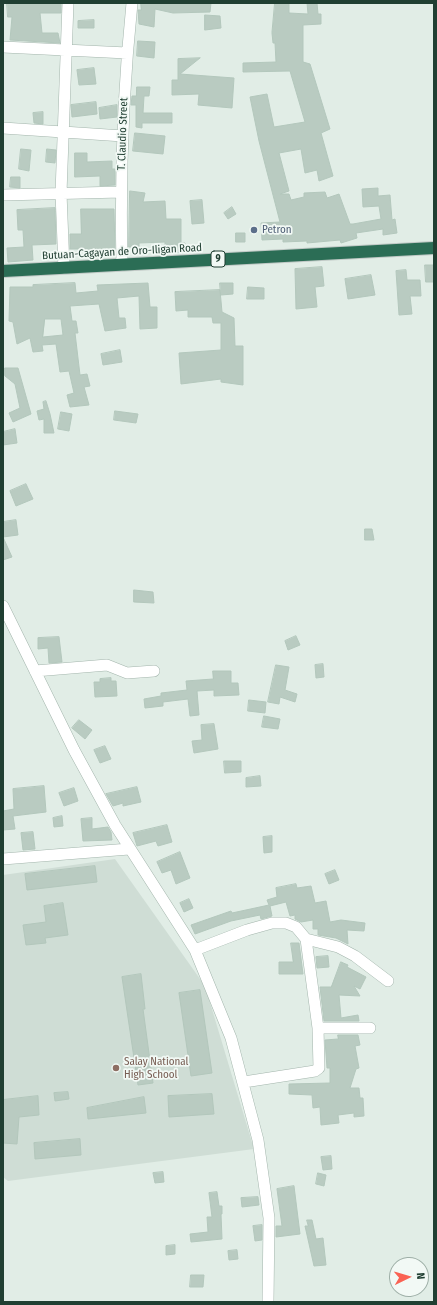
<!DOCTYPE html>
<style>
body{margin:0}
#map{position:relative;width:437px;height:1305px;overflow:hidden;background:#e1ede6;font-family:"Fira Sans Condensed",sans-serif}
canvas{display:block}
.frame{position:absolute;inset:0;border:4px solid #203f32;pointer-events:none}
.north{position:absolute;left:389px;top:1257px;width:40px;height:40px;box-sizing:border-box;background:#f2f9f5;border:1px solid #9eafa7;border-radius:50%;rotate:85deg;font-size:11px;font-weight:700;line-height:16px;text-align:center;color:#203f32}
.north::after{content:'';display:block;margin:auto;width:14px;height:18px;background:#fa6253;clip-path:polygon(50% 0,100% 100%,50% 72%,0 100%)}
</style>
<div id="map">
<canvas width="437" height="1305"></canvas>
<div class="frame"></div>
<div class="north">N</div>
</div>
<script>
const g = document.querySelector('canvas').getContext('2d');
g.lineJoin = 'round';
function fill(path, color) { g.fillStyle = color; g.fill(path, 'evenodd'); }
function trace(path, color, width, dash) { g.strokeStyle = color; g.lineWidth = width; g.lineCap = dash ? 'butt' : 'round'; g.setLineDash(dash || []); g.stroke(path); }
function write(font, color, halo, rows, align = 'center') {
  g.font = font + ' "Fira Sans Condensed",sans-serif'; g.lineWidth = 3.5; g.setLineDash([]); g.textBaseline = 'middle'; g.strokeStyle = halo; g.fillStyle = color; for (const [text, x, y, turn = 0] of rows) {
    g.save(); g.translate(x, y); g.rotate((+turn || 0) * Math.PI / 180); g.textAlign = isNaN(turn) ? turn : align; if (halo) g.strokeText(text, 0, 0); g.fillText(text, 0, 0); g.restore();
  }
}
fill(new Path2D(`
 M115 859 205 986 254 1149 8 1181 3 1177V875Z`), '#cfddd5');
const building = new Path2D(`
 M7 3H61V13H40L42 33H58L60 43 10 40 12 17H8Z
 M141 3H211L210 12 173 13 155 9 154 27 139 24 138 10H141Z
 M275 3H289V13L308 14 307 3H317L318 14H321V24L303 25V62L310 64 330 129 321 133 333 176 319 181 317 170 305 173 301 149 279 153 289 191 280 194H289L291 200 304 197V193L325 192 327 198 339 194 350 224H353L381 219 379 206 363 207 362 189 378 188V196L390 195 392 220 395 219 397 233 383 235V229L356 233 357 238 341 243 340 240 307 243V241L283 242V239L262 240 261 223 280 222 259 141 250 97 267 94 274 127 305 122 290 71 243 72V63L276 62 275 43H273L272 33Z
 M205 15 220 16 221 28 205 30Z
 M94 20V28H78V21Z
 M138 41 155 42 154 58 137 56Z
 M200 58 180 74 234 78 232 108 198 105 199 94 172 95V80H178V59Z
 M94 68 96 84 79 85 77 70Z
 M137 87H150L149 96H144L143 113H172V123H142V128L136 127V105H131L132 96H136Z
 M96 102 97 114 72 117 71 105Z
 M117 105V117L100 119 99 108Z
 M43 112V124L34 123 33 113Z
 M135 133 165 136 163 154 133 151Z
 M21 149 31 150 29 171 19 169Z
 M47 149 56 150 55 163 46 162Z
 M75 153H87V162L112 161V169H115V185L100 186V176L75 177Z
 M11 177H20V188L10 187Z
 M130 191 145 193 143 202 165 201 166 219H181V243H185V252L165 253V242L139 243V247H129Z
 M202 200 204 223 192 224 190 201Z
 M232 207 236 214 228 219 224 213Z
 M55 208 56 244 32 245 33 260 8 262 7 248 24 247 23 230H18L17 210Z
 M81 209H114L115 253 88 254V249H70V234H81Z
 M236 233H245V242H236Z
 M425 265H434V282H426Z
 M322 267 324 286 315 287 317 307 296 309 295 269Z
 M406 270 407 280H420L421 296H410L412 314 399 315 396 271Z
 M371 275 375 295 348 299 345 279Z
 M75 283 76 293 98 291 97 285 148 283 150 307H157V328L140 329 139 296 117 298 119 318H125L126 328 105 331 99 304 70 306 72 321H76L78 333H75L80 375 87 374 90 386 84 387 89 405 70 407 67 395 74 393 69 371 60 372 56 344 42 345 43 351 33 352 30 338 17 344 13 322 9 321 10 287H33V285ZM45 319H61L63 335 43 337Z
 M220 283H233V294L221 295Z
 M248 287 264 288V299H247Z
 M220 290 222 312 234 318 235 346H243V385L221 382V379L181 384 179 353 221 350V323H213L212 317H188V310L176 311 175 292Z
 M120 350 122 362 103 365 101 354Z
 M5 368H18L31 414 13 422 9 413 20 408 15 384 5 376Z
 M46 401 50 414 54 433H44V419L39 420 37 411 44 409 43 402Z
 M115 411 138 414 136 423 114 420Z
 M61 412 72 414 69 431 58 429Z
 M15 429 17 443 3 445V432Z
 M26 484 33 499 16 506 10 491Z
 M16 520 18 535 3 537V522Z
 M365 529H372L374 540H365Z
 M3 537 12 557 3 560Z
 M134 590 153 592 154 603 134 602Z
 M296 636 300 645 288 650 285 641Z
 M59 637 62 662 49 663 48 648 38 649V638Z
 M323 664 324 677 316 678 315 665Z
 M276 665 289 667 285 690 297 694 295 702 280 697 279 704 268 702Z
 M213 671H231V683H238L239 695 214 696V690L197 691 199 715 190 716 188 699 163 702V706L145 708 144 699 161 696V693L187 690 186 681 213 679Z
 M111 678V681H116L117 696 95 697 94 682H100V679Z
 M249 700 266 702 265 713 248 711Z
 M264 716 280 719 278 729 262 727Z
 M79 720 92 730 85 739 72 728Z
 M214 724 218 749 194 753 192 741 202 740 201 725Z
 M105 746 111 759 100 763 94 750Z
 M224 761H241V772L225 773Z
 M260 776 261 786 246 787V778Z
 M44 786 46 812 13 816 15 829 3 830V811L14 809 13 789Z
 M137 787 141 802 123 806V803L113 806 106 794Z
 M74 788 78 801 64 806 59 793Z
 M62 816 63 826 54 827 53 818Z
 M92 818V829L108 827 111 832 112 840 83 841 81 819Z
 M167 825 172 842 158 846 156 841 137 846 133 833Z
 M33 832 35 849 23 850 21 833Z
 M272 836V852L264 853 263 837Z
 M180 852 190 878 176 884 171 870 162 873 157 862Z
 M95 866 97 882 27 890 25 874Z
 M335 870 339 880 329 884 325 874Z
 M296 884 297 888 311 886 315 903 326 901 330 922 341 920 365 923 364 931 347 930 348 944 336 938 318 935V929H313V920L301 922 295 919V915L290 916 286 902 270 906 272 916 261 919 260 915 231 921 195 934 191 925 231 911 232 913 269 905 267 900 277 897 276 888Z
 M189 899 193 908 184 912 180 903Z
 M63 903 68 935 45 938 46 943 26 945 23 925 46 922 44 906Z
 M291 943H299L303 974H279V962H293Z
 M328 956 329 967 317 968 316 957Z
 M341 962 348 965 347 967 366 977 360 989 354 986 360 996 339 995 341 1018 358 1015 359 1021H324L320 987H331Z
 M141 974 145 1009H143L153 1083 138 1085 122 977Z
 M200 990 212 1073 191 1076 179 993Z
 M338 1035H358L360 1045 355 1046 359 1068 356 1069 350 1088H359L360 1098H363L364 1116 354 1117V1113L338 1115 339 1123 321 1125 320 1107 313 1108 312 1095 289 1094V1084L330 1083V1068H327L325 1040 338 1039Z
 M68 1092 69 1099 55 1101 54 1093Z
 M212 1094 214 1114 169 1117 168 1096Z
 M38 1096 39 1115 19 1117 17 1144 3 1143V1100Z
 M144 1097 146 1113 88 1119 87 1108Z
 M80 1139 81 1155 35 1159 34 1143Z
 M331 1156 332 1169 323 1170 321 1157Z
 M163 1172 164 1182 155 1183 153 1173Z
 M318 1173 326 1175 324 1186 316 1184Z
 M294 1186 300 1234 276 1237V1226H282L277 1189Z
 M217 1192 219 1206H222V1214H221L222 1239 191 1242 190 1234 208 1232 207 1217H212L209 1193Z
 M258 1197 259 1205 242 1207 241 1198Z
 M307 1220H312L316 1239 323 1238 326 1265 314 1266 305 1226H308Z
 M262 1225V1240L255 1241 253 1226Z
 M175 1245V1254L166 1255V1246Z
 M237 1250 238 1259 229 1260 228 1251Z
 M191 1275H204L203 1287H190Z`);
fill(building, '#b9cbc1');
trace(building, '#b3c7bc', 1);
const minor = new Path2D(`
 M3 47 127 53
 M3 128 123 136
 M3 195 121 192
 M122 265C120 178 123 90 132 3
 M64 268 61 193 68 3
 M3 606 74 750 115 825 195 950 231 1038 258 1140 269 1218 268 1302
 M35 671 107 665 127 673 154 671
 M3 859 129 849
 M195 950 247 930 272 923H286L296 927 306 939 338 947 355 956 388 981
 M318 1028H370
 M244 1082 315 1071 319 1068 318 1028 306 939`);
const highway = new Path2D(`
 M3 271 434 248`);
trace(minor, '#a3b5ac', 12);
trace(highway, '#c1c9c6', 14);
trace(minor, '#fff', 11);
trace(highway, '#2b6d55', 12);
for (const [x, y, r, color] of [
 [254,230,4,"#5c6f8a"],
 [116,1068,4,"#8d6e63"]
]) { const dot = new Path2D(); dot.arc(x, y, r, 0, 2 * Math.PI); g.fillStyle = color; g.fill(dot); trace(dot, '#f2f9f5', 1.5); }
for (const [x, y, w] of [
 [218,259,14]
]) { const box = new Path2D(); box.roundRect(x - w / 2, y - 8, w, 16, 3); g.fillStyle = '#f2f9f5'; g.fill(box); trace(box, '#203f32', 1); }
write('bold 10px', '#203f32', null, [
 ["9",218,259]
]);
write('11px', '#203f32', '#f2f9f5', [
 ["T. Claudio Street",123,134,-88],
 ["Butuan-Cagayan de Oro-Iligan Road",122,252,-3]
]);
write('11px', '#4e5e75', '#f2f9f5', [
 ["Petron",262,230]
], 'left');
write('11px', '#785e54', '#f2f9f5', [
 ["Salay National",124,1062],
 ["High School",124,1075]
], 'left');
</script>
